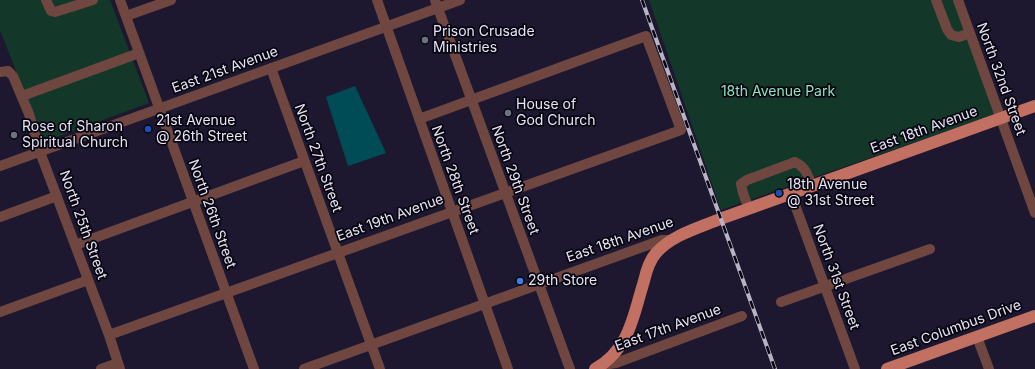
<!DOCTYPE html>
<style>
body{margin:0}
canvas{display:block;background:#1d1830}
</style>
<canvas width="1035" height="369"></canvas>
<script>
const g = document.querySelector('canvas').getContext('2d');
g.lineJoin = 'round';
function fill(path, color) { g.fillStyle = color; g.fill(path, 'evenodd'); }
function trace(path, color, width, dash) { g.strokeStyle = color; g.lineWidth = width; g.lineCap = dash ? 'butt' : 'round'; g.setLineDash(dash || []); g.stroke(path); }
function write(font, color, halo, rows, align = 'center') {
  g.font = font + ' Inter,sans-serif'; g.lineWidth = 3.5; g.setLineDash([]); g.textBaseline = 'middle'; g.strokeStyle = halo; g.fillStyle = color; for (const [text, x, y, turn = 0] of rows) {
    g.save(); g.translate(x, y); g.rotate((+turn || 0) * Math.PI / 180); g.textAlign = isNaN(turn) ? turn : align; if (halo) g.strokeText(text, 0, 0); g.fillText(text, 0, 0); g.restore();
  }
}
fill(new Path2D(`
 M0 0H110L149 103 46 141 42 137 0 30Z
 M649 0H953L995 114 721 210Z`), '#133829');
fill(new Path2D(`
 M355 86 386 153 348 166 326 97Z`), '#004c56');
trace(new Path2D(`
 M46 0 51 11 55 12 93 0
 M120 0 254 369
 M377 0 508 369
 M435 0 570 369
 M936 0 947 29 951 35 959 37 970 33
 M958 0 1035 213
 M126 16 171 0
 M271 68 380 369
 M0 72 8 71 13 76 29 114 40 152 109 335 120 369
 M22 96 139 53
 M0 166 460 0
 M791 194 855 369
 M749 209 743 193 741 184 747 180 795 162C806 167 808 176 812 186
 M0 217 57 196
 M75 245 304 161
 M781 302 930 249
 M0 312 88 280
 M109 335 681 130 646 36 419 119
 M977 337 989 369
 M603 365 616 363 742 316
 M101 369 118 363
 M304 369 662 240H672`), '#6f4740', 10);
trace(new Path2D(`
 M595 369C630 349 633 316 644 281 646 272 649 261 656 253 672 235 698 228 720 219L1035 106
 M887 369 1035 316`), '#c27061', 12);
const rail = new Path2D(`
 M642 0 775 369`);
trace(rail, '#b7b4c7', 4);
trace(rail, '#07050f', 2.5, [8]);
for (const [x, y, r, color] of [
 [425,40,4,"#6b7280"],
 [508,113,4,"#6b7280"],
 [148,129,4,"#1a4fb4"],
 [14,135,4,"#6b7280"],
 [779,193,4,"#1a4fb4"],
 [520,281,4,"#3f7fe0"]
]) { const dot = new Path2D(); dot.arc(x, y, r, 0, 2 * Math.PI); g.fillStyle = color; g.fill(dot); trace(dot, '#07050f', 1.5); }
write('14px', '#e6e4f5', '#07050f', [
 ["Prison Crusade",433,32],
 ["Ministries",433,48],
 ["House of",516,105],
 ["God Church",516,121],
 ["21st Avenue",156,121],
 ["@ 26th Street",156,137],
 ["Rose of Sharon",22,127],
 ["Spiritual Church",22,143],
 ["18th Avenue",787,185],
 ["@ 31st Street",787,201],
 ["29th Store",528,281]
], 'left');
write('14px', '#e6e4f5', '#07050f', [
 ["East 21st Avenue",225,70,-20],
 ["North 32nd Street",1001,79,70],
 ["East 18th Avenue",924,130,-20],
 ["North 27th Street",318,158,70],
 ["North 28th Street",455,180,70],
 ["North 29th Street",515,180,70],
 ["North 26th Street",212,214,70],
 ["East 19th Avenue",390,218,-20],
 ["North 25th Street",83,225,70],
 ["East 18th Avenue",620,240,-19],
 ["North 31st Street",836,277,70],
 ["East 17th Avenue",668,328,-20],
 ["East Columbus Drive",956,328,-20]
]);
write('14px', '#90e3be', '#07050f', [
 ["18th Avenue Park",778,92]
]);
</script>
